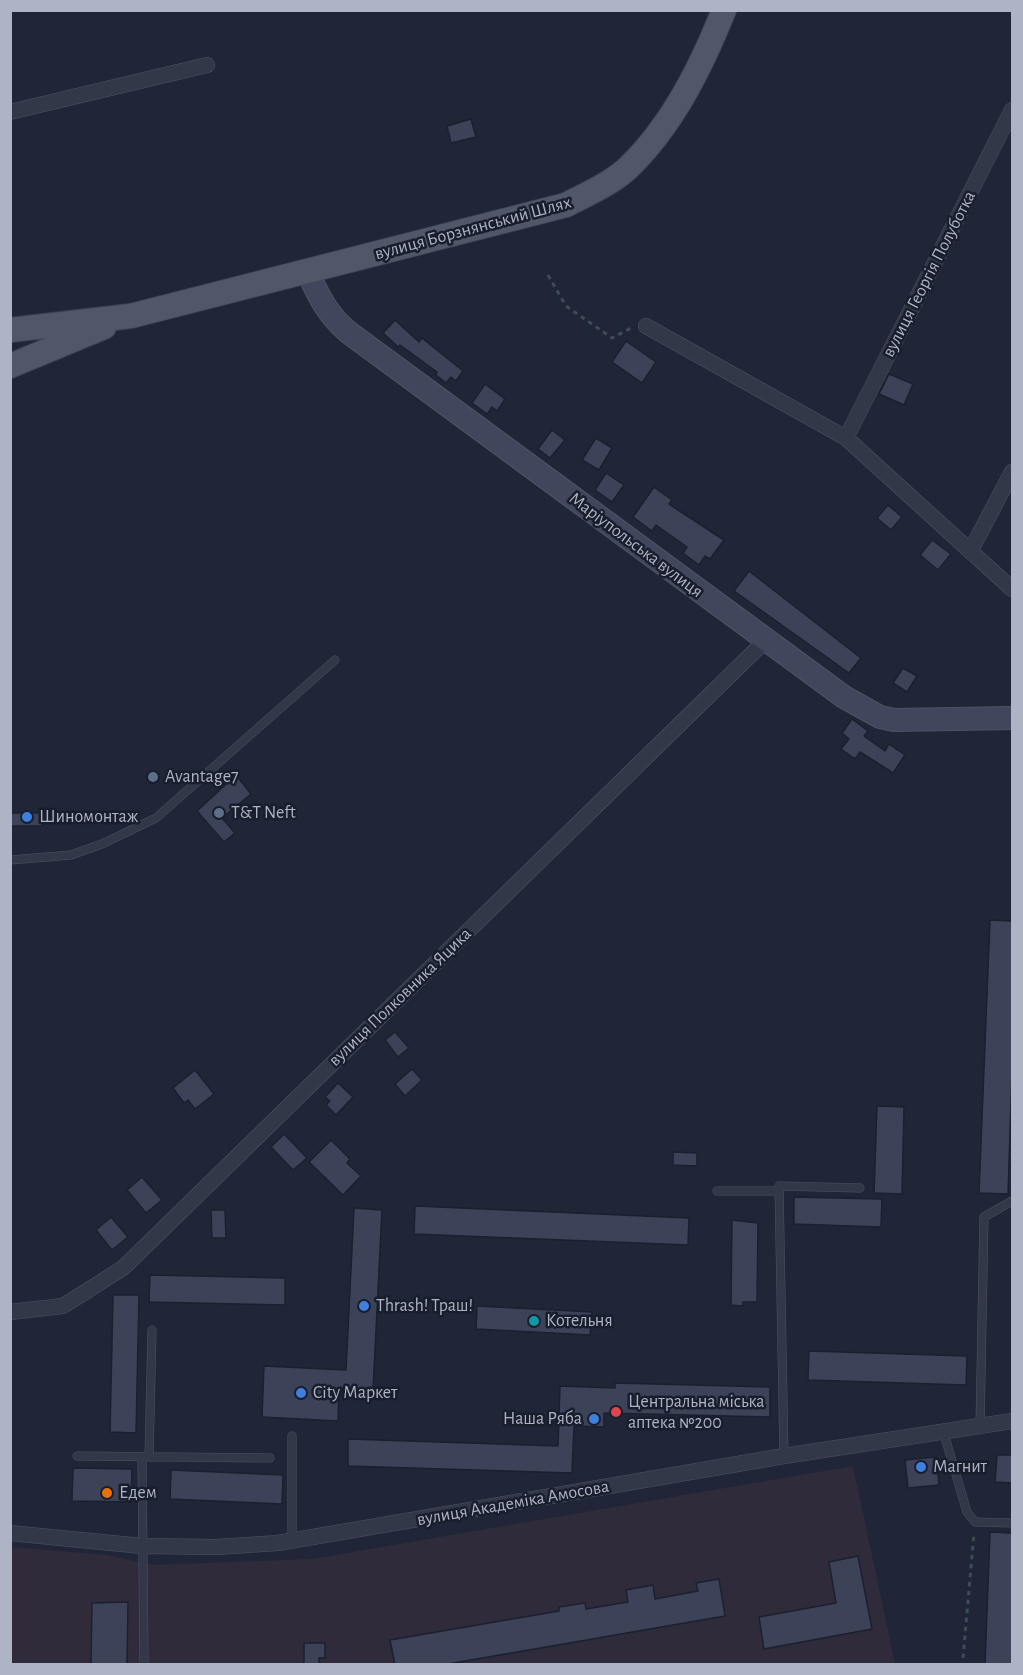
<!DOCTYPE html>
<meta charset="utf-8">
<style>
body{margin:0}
#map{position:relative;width:1023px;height:1675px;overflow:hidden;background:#202638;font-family:"Alegreya Sans",sans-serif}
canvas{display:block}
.frame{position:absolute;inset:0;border:12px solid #aeb3c5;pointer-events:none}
</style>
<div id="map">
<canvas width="1023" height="1675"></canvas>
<div class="frame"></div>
</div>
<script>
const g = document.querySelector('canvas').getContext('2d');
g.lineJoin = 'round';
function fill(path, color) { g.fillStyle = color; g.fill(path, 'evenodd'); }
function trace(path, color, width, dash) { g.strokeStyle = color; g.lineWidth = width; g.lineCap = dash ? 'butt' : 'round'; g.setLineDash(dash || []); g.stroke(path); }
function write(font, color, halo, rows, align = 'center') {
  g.font = font + ' "Alegreya Sans",sans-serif'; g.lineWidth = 5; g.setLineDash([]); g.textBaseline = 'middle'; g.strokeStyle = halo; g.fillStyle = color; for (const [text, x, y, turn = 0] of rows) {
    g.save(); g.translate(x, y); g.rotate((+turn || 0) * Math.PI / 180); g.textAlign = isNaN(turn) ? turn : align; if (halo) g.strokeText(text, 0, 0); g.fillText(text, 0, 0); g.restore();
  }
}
fill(new Path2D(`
 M853 1466 895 1664H11L10 1547 107 1555 152 1565 312 1559Z`), '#302b3a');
const building = new Path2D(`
 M471 119 476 137 451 143 447 126Z
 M395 320 419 342 422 338 463 371 456 381 451 377 446 383 436 375 437 372 400 345 398 347 383 333Z
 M626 341 656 362 642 383 612 362Z
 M889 374 913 384 904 405 879 394Z
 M485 384 505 399 497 411 492 407 487 414 472 403Z
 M552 430 565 440 550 458 538 449Z
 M596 438 612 448 599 470 582 460Z
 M606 473 624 485 612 502 595 490Z
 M654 487 672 500 669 504 724 540 710 559 705 556 699 565 683 553 687 547 656 525 652 531 633 517Z
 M888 505 902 517 891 530 877 518Z
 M932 540 951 554 938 570 920 555Z
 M749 571 861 658 849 673 734 591Z
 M903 668 917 676 907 692 893 683Z
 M852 719 868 731 864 736 885 751 889 744 905 755 893 773 860 752 855 759 841 749 849 739 842 733Z
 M236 775 251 794 222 818 235 833 224 842 197 811Z
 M10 813H43V826H10Z
 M990 920 1012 921V1072L1008 1194 979 1193Z
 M395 1032 409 1048 398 1057 385 1040Z
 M412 1069 422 1080 405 1096 395 1084Z
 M195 1070 214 1094 195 1109 188 1100 184 1103 173 1088Z
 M338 1083 353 1097 336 1115 326 1105 330 1101 325 1097Z
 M877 1106 904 1107 902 1194 874 1193Z
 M284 1134 307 1158 293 1170 271 1147Z
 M331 1140 350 1159 347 1163 361 1176 343 1195 309 1162Z
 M673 1152 697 1153V1166L673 1165Z
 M142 1177 162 1200 146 1213 127 1190Z
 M794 1197 882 1199 881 1227 794 1224Z
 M415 1206 689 1218 688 1245 414 1234Z
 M354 1208 382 1210 373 1390 339 1388 338 1421 262 1417 264 1366 346 1370Z
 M211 1210H225L226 1238H212Z
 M111 1217 128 1237 112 1250 96 1230Z
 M732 1220 758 1223 757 1302H743V1306L731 1305Z
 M150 1275 285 1278V1305L149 1302Z
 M113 1295H139L136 1433 110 1432Z
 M477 1306 592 1312 590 1335 476 1329Z
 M809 1351 967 1356 966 1385 808 1380Z
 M615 1383 770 1387V1417L604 1413V1427L574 1426 572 1473 348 1466V1439L558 1446 560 1386 615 1388Z
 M997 1455H1012V1483L995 1482Z
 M936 1457 939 1485 908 1488 905 1460Z
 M73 1468 132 1469 131 1502 72 1501Z
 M171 1470 283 1475 282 1504 170 1499Z
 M990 1532 1012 1533V1665H985Z
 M858 1556 872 1629 764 1649 759 1617 836 1603 829 1562Z
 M719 1579 725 1616 442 1665H395L390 1640 559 1611V1607L585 1603 586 1609 628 1602 626 1590 653 1585 655 1599 698 1591 696 1583Z
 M128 1602 127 1665H91L92 1603Z
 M304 1643H325V1658H319V1665H304Z`);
fill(building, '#3c4359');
trace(building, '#1b202f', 1.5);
const lane = new Path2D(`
 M10 860 71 855 102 844 156 818 335 660
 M717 1191H779
 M980 1427 984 1217 1012 1201
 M944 1434 967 1512 975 1522 1012 1523
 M292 1436V1540
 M77 1456 270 1458
 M784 1456 779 1186 860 1188
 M142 1457 144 1664
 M149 1457 152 1330`);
const street = new Path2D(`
 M10 112 207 65
 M646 326 846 438 1012 589
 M846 438 1012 110
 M971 550 1012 472
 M10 1312 63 1306 123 1268 765 641
 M10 1533 142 1546 217 1547 278 1543 784 1456 1012 1421`);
const secondary = new Path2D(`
 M308 273C319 297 328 315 348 332L844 697 880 717 894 720 1012 718`);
const primary = new Path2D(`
 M10 330 131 316 566 205C587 194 611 184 629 167 673 124 701 67 724 10
 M10 366 104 327`);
trace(lane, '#4e5363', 9);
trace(street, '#4e5363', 16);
trace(secondary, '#4e5363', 24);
trace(primary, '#3d4252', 26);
trace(new Path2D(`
 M548 275 566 306 612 338 633 327
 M963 1658 974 1533`), '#3c4e54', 3, [4.5, 4.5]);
trace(lane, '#333849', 8);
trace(street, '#333849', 15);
trace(secondary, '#41465c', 22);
trace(primary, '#515769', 24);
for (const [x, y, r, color] of [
 [153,777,6,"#5c6f8a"],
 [219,813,6,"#5c6f8a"],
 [27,817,6,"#3f7fe0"],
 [364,1306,6,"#3f7fe0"],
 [534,1321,6,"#0f9aa8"],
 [301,1393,6,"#3f7fe0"],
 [616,1412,6,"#e0444e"],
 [594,1419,6,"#3f7fe0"],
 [921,1467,6,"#3f7fe0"],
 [107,1493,6,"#e8710a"]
]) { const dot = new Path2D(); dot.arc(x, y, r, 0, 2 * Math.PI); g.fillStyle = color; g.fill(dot); trace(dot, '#191e2d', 2); }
write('18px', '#aeb3c5', '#191e2d', [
 ["вулиця Борзнянський Шлях",473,228,-15],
 ["вулиця Георгія Полуботка",929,274,-63],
 ["Маріупольська вулиця",636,545,37],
 ["вулиця Полковника Яцика",400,997,-44],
 ["вулиця Академіка Амосова",513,1503,-10]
]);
write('18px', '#aeb3c5', '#191e2d', [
 ["Avantage7",165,777],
 ["T&T Neft",231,813],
 ["Шиномонтаж",39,817],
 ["Thrash! Траш!",376,1306],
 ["Котельня",546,1321],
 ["City Маркет",313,1393],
 ["Центральна міська",628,1402],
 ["аптека №200",628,1423],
 ["Наша Ряба",582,1419,"right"],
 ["Магнит",933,1467],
 ["Едем",119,1493]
], 'left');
</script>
